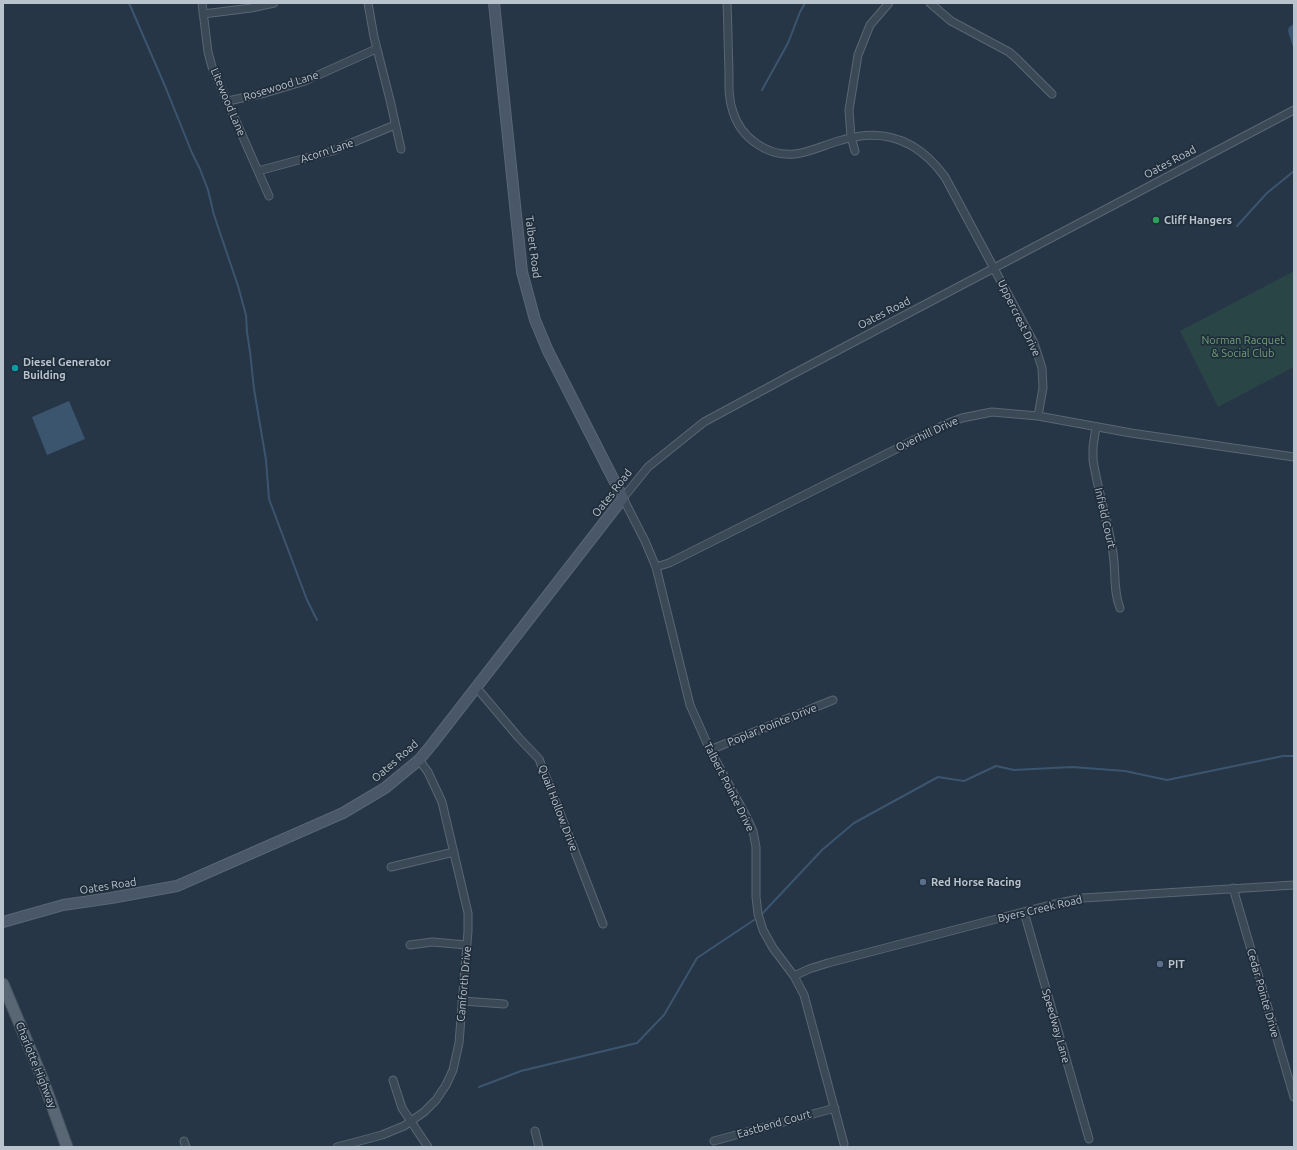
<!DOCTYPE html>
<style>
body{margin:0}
#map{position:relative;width:1297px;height:1150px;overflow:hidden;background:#263646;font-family:Ubuntu,sans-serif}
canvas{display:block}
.frame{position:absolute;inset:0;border:4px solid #b9c3ce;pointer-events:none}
</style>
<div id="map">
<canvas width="1297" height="1150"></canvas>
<div class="frame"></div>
</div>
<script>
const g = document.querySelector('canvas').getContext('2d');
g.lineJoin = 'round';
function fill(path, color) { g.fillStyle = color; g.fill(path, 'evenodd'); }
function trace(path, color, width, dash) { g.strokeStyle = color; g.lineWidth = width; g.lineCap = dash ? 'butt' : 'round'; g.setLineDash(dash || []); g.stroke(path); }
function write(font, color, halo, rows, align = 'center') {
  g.font = font + ' Ubuntu,sans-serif'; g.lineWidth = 3.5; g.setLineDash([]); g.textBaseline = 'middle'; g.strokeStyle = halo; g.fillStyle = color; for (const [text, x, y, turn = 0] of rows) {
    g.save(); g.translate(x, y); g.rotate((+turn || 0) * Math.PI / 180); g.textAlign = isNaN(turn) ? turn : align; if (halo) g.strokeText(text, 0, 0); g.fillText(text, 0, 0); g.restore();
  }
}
fill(new Path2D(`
 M1294 271V367L1218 407 1180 331Z`), '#294546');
fill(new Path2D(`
 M1294 24V50L1288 31 1289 27Z
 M69 401 85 439 47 455 32 417Z`), '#3c556f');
trace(new Path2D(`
 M129 3 165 86 192 153 200 169 208 190 214 215 238 286 246 315 247 332 250 352 254 389 266 460 269 499 307 600 317 620
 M762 90 788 43 800 12 805 3
 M1237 226 1267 193 1294 171
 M761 915 822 850 854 823 938 777 964 781 996 766 1014 770 1072 767 1125 771 1167 780 1283 756H1294
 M479 1087 521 1071 637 1043 664 1015 697 958 754 920`), '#3c556f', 2);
const street = new Path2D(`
 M202 3 208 52 212 67 269 196
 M368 3 374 37 390 100 401 149
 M727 3C728 25 728 47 729 70 729 84 728 98 733 112 741 138 768 157 795 154 811 152 826 144 842 140 885 127 919 141 945 177L1034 343 1042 368 1043 388 1038 416
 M930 3 951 21 1009 52 1017 59 1052 94
 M203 14 251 8 274 3
 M228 101 265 93 305 81 376 49
 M855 151 851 137 849 110 858 55 870 25 889 3
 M258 171 332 151 395 125
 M1096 427 1093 447V460C1098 491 1108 522 1113 553 1116 571 1113 591 1120 608
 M656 567 669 563 946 424 962 418 992 412 1038 416 1131 433 1294 457
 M476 687 519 738 539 759 603 924
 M710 750 833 700
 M391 867 454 852
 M1233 888 1294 1097
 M1024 912 1089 1139
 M410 945 432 942 467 945
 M794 976 809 969 828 963 1050 905 1083 898 1294 885
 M462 1001 504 1004
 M393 1080 402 1108 428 1147
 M535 1131 539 1147
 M184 1141 186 1147
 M714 1141 835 1108
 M844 1144 804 995 794 976 773 948 763 930 758 914 756 897V847L753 831 746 816 710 750 690 705 656 567 645 541 623 498 648 467 704 422 793 374 1294 110
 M337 1147 382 1135 404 1126 424 1112 436 1100 446 1085 453 1070 459 1043 468 931V913L442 802 428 772 419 760`);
const secondary = new Path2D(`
 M3 922 63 905 111 898 177 886 343 813 385 788 419 760 433 743 623 498 548 351 535 320 522 272 494 3`);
const primary = new Path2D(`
 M3 984 41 1075 67 1147`);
trace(street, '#5a6672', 9);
trace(secondary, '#5a6672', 12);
trace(primary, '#45515e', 13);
trace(street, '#3b4855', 7);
trace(secondary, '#495768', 10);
trace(primary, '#596775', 11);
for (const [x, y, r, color] of [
 [1156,220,4,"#2e9e5b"],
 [15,368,4,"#0f9aa8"],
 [923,882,4,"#5c6f8a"],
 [1160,964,4,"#5c6f8a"]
]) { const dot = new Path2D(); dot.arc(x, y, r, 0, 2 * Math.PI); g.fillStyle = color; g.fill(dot); trace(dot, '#202d3a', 1.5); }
write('11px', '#b9c3ce', '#202d3a', [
 ["Rosewood Lane",281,86,-17],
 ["Litewood Lane",228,102,67],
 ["Acorn Lane",327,151,-18],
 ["Oates Road",1170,162,-28],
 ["Talbert Road",533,247,83],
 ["Oates Road",884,313,-27],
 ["Uppercrest Drive",1019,318,64],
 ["Overhill Drive",927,434,-25],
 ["Oates Road",612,493,-52],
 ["Infield Court",1105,518,77],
 ["Poplar Pointe Drive",772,725,-22],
 ["Oates Road",395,761,-41],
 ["Talbert Pointe Drive",729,787,63],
 ["Quail Hollow Drive",558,808,69],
 ["Oates Road",108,886,-9],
 ["Byers Creek Road",1040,909,-13],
 ["Camforth Drive",464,984,-85],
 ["Cedar Pointe Drive",1263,993,74],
 ["Speedway Lane",1056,1026,74],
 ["Charlotte Highway",36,1065,68],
 ["Eastbend Court",774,1124,-16]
]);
write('bold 11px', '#b9c3ce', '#202d3a', [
 ["Cliff Hangers",1164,220],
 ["Diesel Generator",23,362],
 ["Building",23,375],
 ["Red Horse Racing",931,882],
 ["PIT",1168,964]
], 'left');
write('11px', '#6fa076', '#202d3a', [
 ["Norman Racquet",1243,340],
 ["& Social Club",1243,353]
]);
</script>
